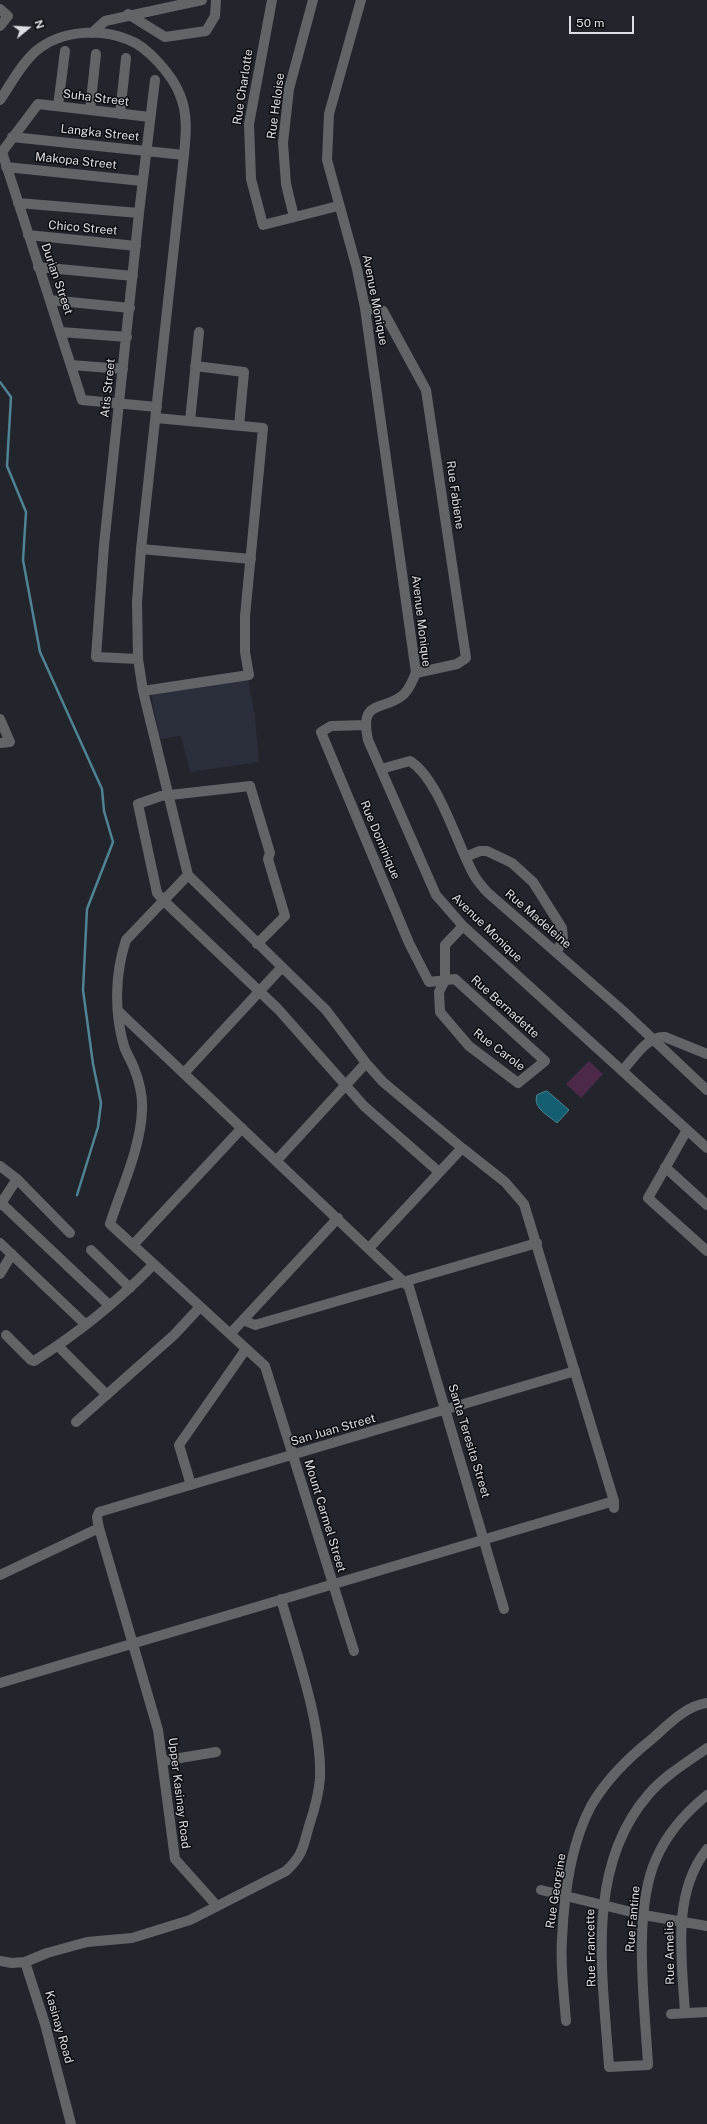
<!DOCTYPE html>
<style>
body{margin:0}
#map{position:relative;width:707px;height:2124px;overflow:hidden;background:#23252c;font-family:"Public Sans",sans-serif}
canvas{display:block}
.north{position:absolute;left:8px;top:8px;width:40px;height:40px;-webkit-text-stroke:3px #0d0e12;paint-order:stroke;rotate:72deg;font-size:11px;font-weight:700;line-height:16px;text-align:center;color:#dddee3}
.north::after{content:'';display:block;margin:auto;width:14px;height:18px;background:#dddee3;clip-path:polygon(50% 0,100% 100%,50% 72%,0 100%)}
.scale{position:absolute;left:569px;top:16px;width:65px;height:18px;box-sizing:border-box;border:2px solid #dddee3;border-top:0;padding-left:5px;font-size:12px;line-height:14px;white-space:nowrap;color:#dddee3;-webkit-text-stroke:3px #0d0e12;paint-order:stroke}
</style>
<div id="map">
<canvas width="707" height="2124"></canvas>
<div class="north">N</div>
<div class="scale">50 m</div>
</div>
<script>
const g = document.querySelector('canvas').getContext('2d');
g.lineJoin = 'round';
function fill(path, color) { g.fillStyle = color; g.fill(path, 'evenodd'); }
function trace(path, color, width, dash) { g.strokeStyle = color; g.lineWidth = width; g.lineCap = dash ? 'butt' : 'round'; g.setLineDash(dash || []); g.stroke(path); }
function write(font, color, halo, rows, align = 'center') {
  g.font = font + ' "Public Sans",sans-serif'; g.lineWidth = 3; g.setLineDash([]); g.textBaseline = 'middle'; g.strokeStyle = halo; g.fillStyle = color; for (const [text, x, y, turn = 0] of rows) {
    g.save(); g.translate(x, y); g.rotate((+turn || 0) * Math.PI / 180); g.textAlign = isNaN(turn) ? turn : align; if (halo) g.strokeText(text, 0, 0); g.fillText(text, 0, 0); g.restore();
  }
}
fill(new Path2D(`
 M248 679 255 717 259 762 190 772 181 736 160 739 151 694Z`), '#2b2e3b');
fill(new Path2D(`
 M589 1061 603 1074 581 1098 566 1084Z`), '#4c2949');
const water = new Path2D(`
 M547 1091 569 1110 557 1123C548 1115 532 1108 537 1095Z`);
fill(water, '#145e72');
trace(water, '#508494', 1);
trace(new Path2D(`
 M0 382 11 397 7 466 26 512 23 560 40 652 102 789 104 811 113 842 87 909 83 990 93 1064 101 1103 98 1127 77 1195`), '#508494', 2.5);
trace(new Path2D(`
 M272 0 249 124 251 179 263 225 338 206
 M361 0 329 114 327 160 357 269 365 308 416 673C412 681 410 689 403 695 383 712 359 698 368 740L436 895 463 926 707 1148
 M0 9 8 16 0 26
 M128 14 165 37 206 31 215 16 216 0
 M92 33 105 21 202 0
 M0 100C11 84 21 64 36 51 61 30 100 28 129 40 148 47 173 76 180 95 188 114 186 135 184 155L141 549 137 602 138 659 143 691 188 875 326 1010 366 1063 383 1082 462 1148 505 1182 524 1204 614 1501V1508
 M58 106 65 51
 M90 110 96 54
 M120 114 126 58
 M150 117 38 104 2 152 82 400 157 407
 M12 137 184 155
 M6 167 142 181
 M18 203 139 213
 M294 217 286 184 283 143 289 89 313 0
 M28 235 136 246
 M38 267 133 276
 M50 300 130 308
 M365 308 383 311 426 390 466 658 457 664 416 673
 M61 332 127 337
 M71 365 123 369
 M195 366 244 372 239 426
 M190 421 199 332
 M141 549 251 559
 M138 659 96 657 104 545 139 213 155 80
 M143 691 249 675 245 652V616L263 428 156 418
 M0 719 10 742 0 743
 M365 725 331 726 321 732 409 943 429 982 455 979 545 1061 518 1083 469 1046 440 1012 439 992 445 980V945L463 926
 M381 769 410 761C439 779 457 845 474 875 477 881 483 887 487 892L623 1011 707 1090
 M465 857 480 851H487L512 863 533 882 562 928 563 938 557 952
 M188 875 126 940C115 973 114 1012 124 1046 126 1053 131 1060 134 1068 139 1080 143 1097 142 1110 141 1147 121 1189 110 1224L265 1366 354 1651
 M257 944 285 916 268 859 270 853 250 786 161 796 138 804 157 893 163 900 278 1009 364 1106 439 1172
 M118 1011 409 1287 504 1609
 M623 1070C634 1058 648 1035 665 1037L707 1054
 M184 1073 282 967
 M687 1130 648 1198 707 1251
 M277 1160 366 1063
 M0 1166 17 1179 70 1233
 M665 1167 707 1205
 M1 1203 109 1305
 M0 1205 17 1179
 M0 1243 85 1324
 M133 1245 242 1128
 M370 1247 462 1148
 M91 1250 130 1288
 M0 1274 12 1254
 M243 1320 255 1325 537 1243
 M230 1334 338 1218
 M6 1335 31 1360 34 1361C77 1334 118 1301 154 1264
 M58 1346 107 1395
 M76 1422 174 1335 200 1307
 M191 1485 179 1445 246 1349
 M0 1575 99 1528
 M0 1683 614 1501
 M707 1748C686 1763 664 1776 648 1795 584 1869 603 1977 609 2067L648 2065C645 2006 632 1913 656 1859 667 1833 685 1813 707 1795
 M162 1761 216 1752
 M541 1890 644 1915 707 1926
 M217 1906 175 1859 158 1730 99 1528 97 1517 99 1512 575 1371
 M0 1961 12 1963 25 1962 47 1953 87 1942 132 1938 190 1920 286 1871C303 1855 303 1847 309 1826 314 1811 319 1793 320 1778 322 1724 296 1652 281 1599
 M25 1962 45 2024 71 2124
 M685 2013C682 1960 671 1894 707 1849
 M671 2014 707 2012
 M566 2021C564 1994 560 1966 562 1939 564 1896 570 1845 591 1806 606 1780 628 1758 652 1739 668 1725 685 1706 707 1703`), '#626568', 10);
write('12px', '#dddee3', '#0d0e12', [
 ["Rue Charlotte",243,87,-81],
 ["Suha Street",96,98,7],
 ["Rue Heloise",276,106,-82],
 ["Langka Street",100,133,6],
 ["Makopa Street",76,161,6],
 ["Chico Street",83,228,5],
 ["Durian Street",57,279,71],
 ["Avenue Monique",375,300,79],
 ["Atis Street",108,388,-84],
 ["Rue Fabiene",455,495,82],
 ["Avenue Monique",421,621,83],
 ["Rue Dominique",380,840,67],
 ["Rue Madeleine",538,919,41],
 ["Avenue Monique",487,928,44],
 ["Rue Bernadette",505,1007,42],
 ["Rue Carole",499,1050,37],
 ["San Juan Street",333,1430,-16],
 ["Santa Teresita Street",469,1441,73],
 ["Mount Carmel Street",325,1516,73],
 ["Upper Kasinay Road",179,1793,83],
 ["Rue Georgine",556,1891,-81],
 ["Rue Fantine",633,1919,-85],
 ["Rue Francette",591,1948,-91],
 ["Rue Amelie",670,1953,-91],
 ["Kasinay Road",59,2027,74]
]);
</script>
